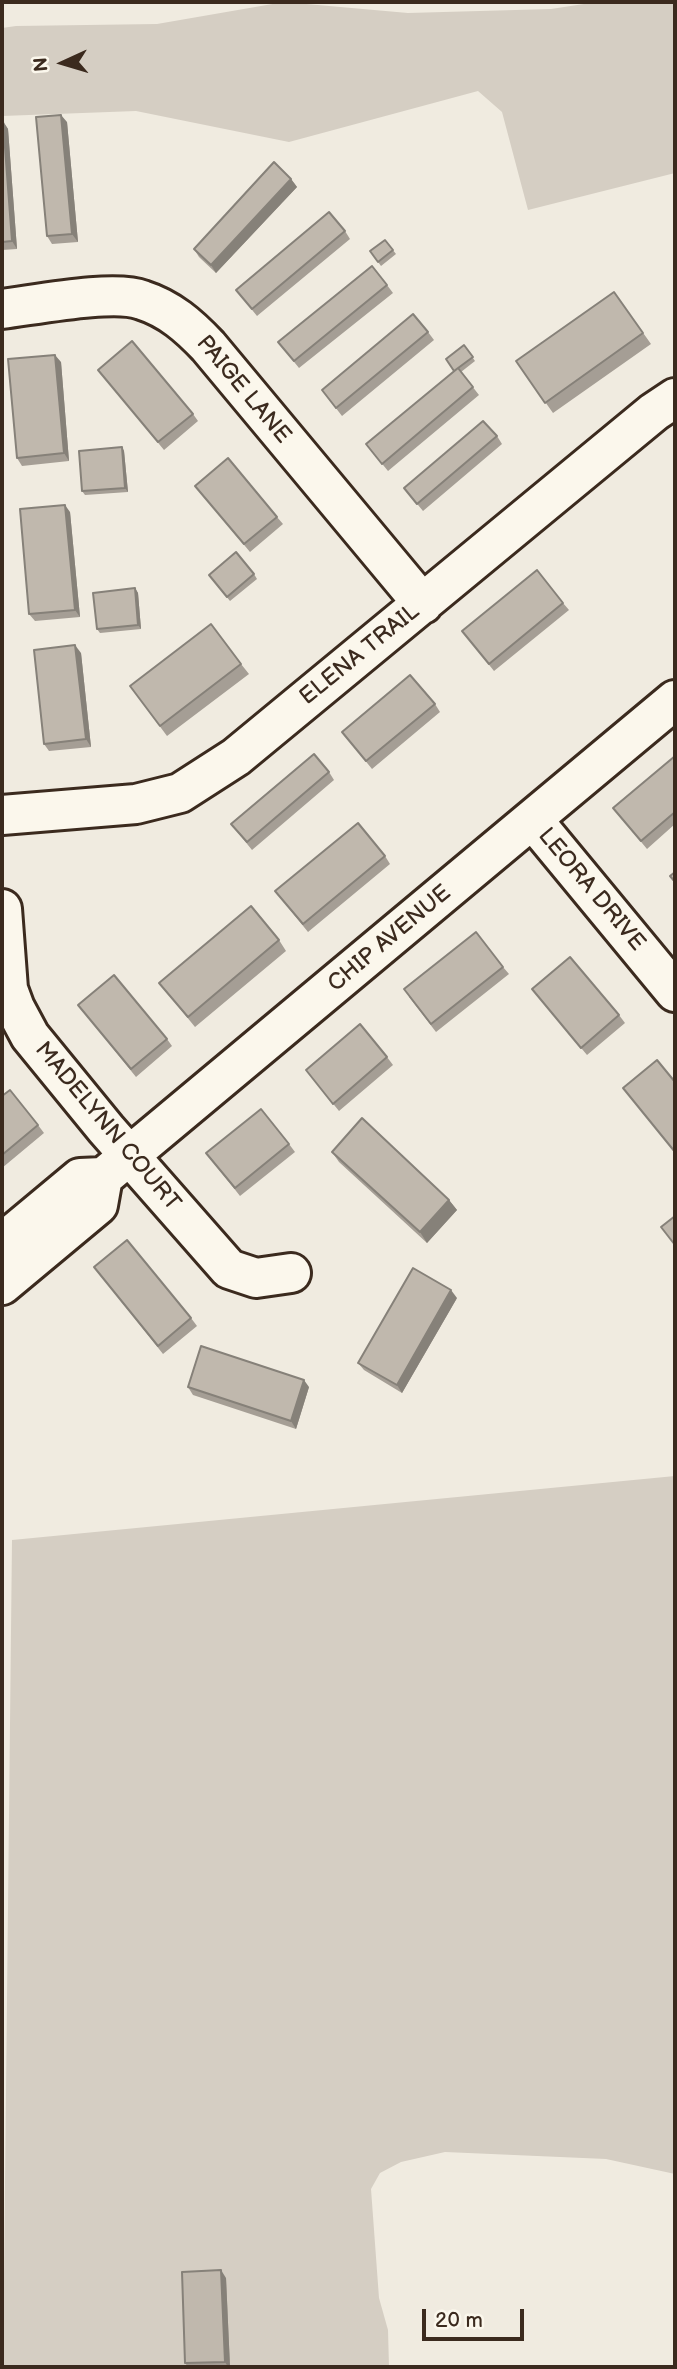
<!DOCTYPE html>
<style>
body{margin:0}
#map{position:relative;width:677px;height:2369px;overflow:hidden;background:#f0ebe0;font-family:"Balsamiq Sans",sans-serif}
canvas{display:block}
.frame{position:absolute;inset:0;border:4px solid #3b2a1e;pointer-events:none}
.north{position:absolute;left:28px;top:28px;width:70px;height:70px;-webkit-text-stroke:5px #fbf7ec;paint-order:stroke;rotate:266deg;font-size:19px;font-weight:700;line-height:28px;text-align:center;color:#3b2a1e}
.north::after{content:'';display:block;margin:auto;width:24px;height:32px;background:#3b2a1e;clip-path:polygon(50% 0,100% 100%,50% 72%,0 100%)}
.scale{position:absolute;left:422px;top:2309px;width:102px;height:32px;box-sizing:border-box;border:4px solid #3b2a1e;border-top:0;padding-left:9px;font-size:21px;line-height:24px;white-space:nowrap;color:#3b2a1e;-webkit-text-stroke:5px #fbf7ec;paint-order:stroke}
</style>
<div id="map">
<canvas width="677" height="2369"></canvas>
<div class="frame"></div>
<div class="north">N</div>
<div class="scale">20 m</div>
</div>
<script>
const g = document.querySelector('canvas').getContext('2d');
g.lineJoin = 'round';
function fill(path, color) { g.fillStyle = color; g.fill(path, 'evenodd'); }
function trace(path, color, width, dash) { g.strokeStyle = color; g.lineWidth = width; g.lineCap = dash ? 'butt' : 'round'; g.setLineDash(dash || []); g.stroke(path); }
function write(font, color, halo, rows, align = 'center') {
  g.font = font + ' "Balsamiq Sans",sans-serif'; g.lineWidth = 5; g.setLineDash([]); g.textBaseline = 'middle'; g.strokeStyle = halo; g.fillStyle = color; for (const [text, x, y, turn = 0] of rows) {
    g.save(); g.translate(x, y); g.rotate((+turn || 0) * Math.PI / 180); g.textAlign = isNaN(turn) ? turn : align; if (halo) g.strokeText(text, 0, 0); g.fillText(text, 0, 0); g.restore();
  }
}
fill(new Path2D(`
 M284 2 408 13 551 9 597 2H675V173L528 210 502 112 478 91 289 142 136 111 2 116V28L16 26 157 24Z
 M675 1476V2174L606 2159 445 2152 401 2162 380 2173 371 2189 379 2298 388 2330 389 2367H3L12 1540Z`), '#d5cec3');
const minor = new Path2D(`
 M2 309C35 305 114 289 142 300 170 309 189 326 208 346L423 604
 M2 815 136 804 180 793 236 757 654 412 675 398
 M533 820 675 992
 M2 909 8 989 15 1008 30 1036 106 1129 229 1269 256 1278 291 1273
 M2 1243 80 1178 103 1177 106 1175 675 700
 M2 1285 98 1205 103 1177`);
trace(minor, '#3b2a1e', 44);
trace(minor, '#fbf7ec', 38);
fill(new Path2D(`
 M2 121 8 129 17 249 2 250Z
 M67 122 78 242 52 244 47 236Z
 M291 179 297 187 216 273 199 257 194 249Z
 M345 231 350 239 257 316 236 290Z
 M385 240 396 254 381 266 370 251Z
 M387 285 393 293 299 368 278 342Z
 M614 292 651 344 553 413 516 361Z
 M428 332 434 340 342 416 322 390Z
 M464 345 475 361 461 372 479 395 388 471 366 444 454 371Z
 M61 362 69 461 22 466 17 458Z
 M98 370 193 414 198 421 164 450Z
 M497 436 502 444 423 511 404 488Z
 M122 447 124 451 128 492 85 495 82 491Z
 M195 486 277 517 283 524 250 552Z
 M70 512 80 617 35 621 29 614Z
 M254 574 257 579 230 601 212 579Z
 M135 588 138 593 141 629 100 633 97 629Z
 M563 603 569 610 494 671 462 631Z
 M81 653 91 747 49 751 44 744Z
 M241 664 249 674 167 736 130 686Z
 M435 704 440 712 372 769 342 732Z
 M675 756V824L647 849 613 808Z
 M329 772 334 780 252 850 231 824Z
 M385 856 390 864 308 932 275 891Z
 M279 940 286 951 195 1027 159 983Z
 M503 967 509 974 436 1032 409 997Z
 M532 989 619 1015 625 1023 587 1055Z
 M78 1005 167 1039 172 1046 136 1077Z
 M387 1057 393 1065 339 1111 306 1070Z
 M2 1096 38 1125 44 1133 2 1168Z
 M289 1144 295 1152 240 1196 206 1153Z
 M332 1152 449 1200 457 1210 427 1243 339 1162Z
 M94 1267 191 1318 197 1326 163 1354Z
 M457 1298 402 1393 364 1370 358 1363Z
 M188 1387H309L296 1429 193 1395Z
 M226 2278 230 2367H188L185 2363Z`), '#a59e95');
fill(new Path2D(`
 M61 115 67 122 78 242 72 234Z
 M3 121 8 129 17 249 12 241Z
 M291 179 297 187 216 273 211 265Z
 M55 355 61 362 69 461 64 453Z
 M122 447 124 451 128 492 125 488Z
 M65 505 70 512 80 617 75 610Z
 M135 588 138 593 141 629 138 625Z
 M75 645 81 653 91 747 86 739Z
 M449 1200 457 1210 427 1243 420 1232Z
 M451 1290 457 1298 402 1393 397 1385Z
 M304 1380 309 1387 296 1429 291 1421Z
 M221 2270 226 2278 230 2367H228L225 2362Z`), '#868179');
const building = new Path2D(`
 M61 115 72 234 47 236 36 117Z
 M2 121H3L12 241 2 242Z
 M274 162 291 179 211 265 194 249Z
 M329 212 345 231 252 309 236 290Z
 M385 240 393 250 378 262 370 251Z
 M372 266 387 285 294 361 278 342Z
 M614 292 643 333 545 403 516 361Z
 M413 314 428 332 336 408 322 390Z
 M132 341 193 414 158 442 98 370Z
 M464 345 473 357 454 371 446 359Z
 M55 355 64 453 17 458 8 359Z
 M458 368 473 387 382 464 366 444Z
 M483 421 497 436 417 504 404 488Z
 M122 447 125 488 82 491 79 451Z
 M228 458 277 517 244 544 195 486Z
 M65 505 75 610 29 614 20 509Z
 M236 552 254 574 227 597 209 575Z
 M537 570 563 603 489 664 462 631Z
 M135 588 138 625 97 629 93 593Z
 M211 624 241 664 160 726 130 686Z
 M75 645 86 739 44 744 34 650Z
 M410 675 435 704 366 761 342 732Z
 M314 754 329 772 247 842 231 824Z
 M675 756V812L641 841 613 808Z
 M358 823 385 856 303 924 275 891Z
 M675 872V882L670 876Z
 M251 906 279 940 188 1017 159 983Z
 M476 932 503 967 431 1024 404 989Z
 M570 957 619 1015 581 1048 532 989Z
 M114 975 167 1039 131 1069 78 1005Z
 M360 1024 387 1057 333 1104 306 1070Z
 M657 1060 675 1082V1152L623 1088Z
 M10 1090 38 1125 2 1155V1096Z
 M261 1109 289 1144 235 1188 206 1153Z
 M362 1118 449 1200 420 1232 332 1152Z
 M675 1216V1245L661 1227Z
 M127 1240 191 1318 158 1346 94 1267Z
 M413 1268 451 1290 397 1385 358 1363Z
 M201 1346 304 1380 291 1421 188 1387Z
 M221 2270 225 2362 185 2363 182 2272Z`);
fill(building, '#c0b8ad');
trace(building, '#868179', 2);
write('23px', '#3b2a1e', '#fbf7ec', [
 ["PAIGE LANE",243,390,50],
 ["ELENA TRAIL",360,655,-39],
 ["LEORA DRIVE",591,890,50],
 ["CHIP AVENUE",390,939,-40],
 ["MADELYNN COURT",107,1127,50]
]);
</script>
